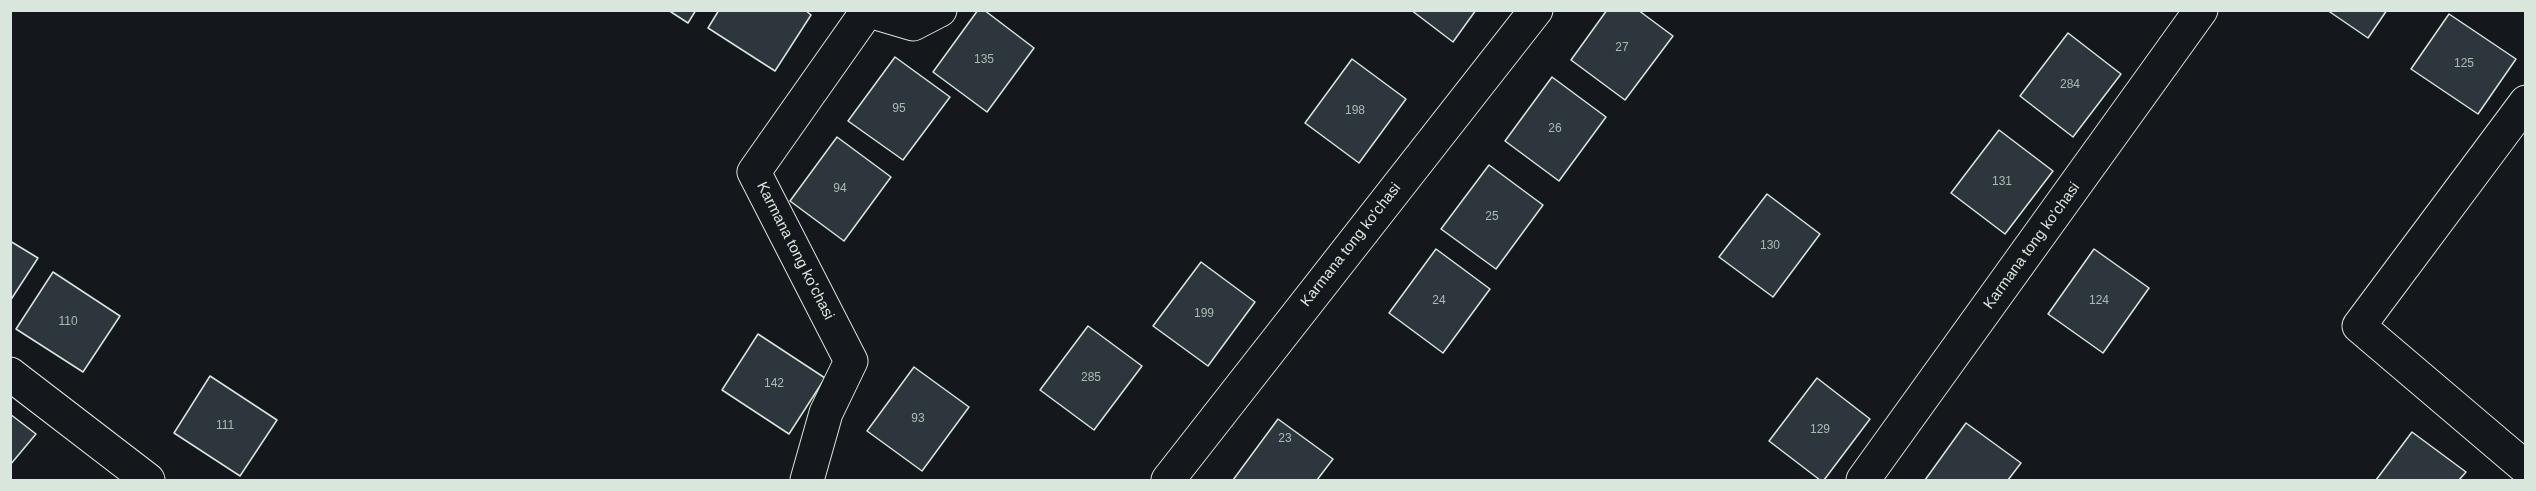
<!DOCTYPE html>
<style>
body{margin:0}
#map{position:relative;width:2536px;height:491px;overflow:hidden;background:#14181c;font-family:Arial,sans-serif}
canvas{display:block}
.frame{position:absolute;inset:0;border:12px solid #d8e6dc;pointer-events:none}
</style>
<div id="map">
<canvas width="2536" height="491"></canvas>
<div class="frame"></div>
</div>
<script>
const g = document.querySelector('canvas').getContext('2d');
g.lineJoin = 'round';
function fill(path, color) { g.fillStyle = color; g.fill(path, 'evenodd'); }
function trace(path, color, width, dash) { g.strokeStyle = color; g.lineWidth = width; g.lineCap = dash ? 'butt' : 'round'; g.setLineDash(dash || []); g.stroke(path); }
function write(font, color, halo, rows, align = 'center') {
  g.font = font + ' Arial,sans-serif'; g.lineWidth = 4.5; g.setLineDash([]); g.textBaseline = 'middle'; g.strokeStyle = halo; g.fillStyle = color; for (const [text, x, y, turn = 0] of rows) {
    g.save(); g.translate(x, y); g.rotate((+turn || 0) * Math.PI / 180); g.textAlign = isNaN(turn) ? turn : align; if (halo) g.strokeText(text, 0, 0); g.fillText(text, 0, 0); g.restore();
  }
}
const building = new Path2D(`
 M668 10H696L688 23Z
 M719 10H805L811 15 775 71 708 28Z
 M978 10H984L1034 48 987 112 933 72Z
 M1411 10H1476L1453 42Z
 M1607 10H1638L1673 36 1625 100 1571 60Z
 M2327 10H2387L2368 38Z
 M2449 14 2516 59 2478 114 2411 69Z
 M2068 33 2121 74 2073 137 2020 96Z
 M895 57 950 97 903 160 848 121Z
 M1352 59 1406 99 1359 163 1305 123Z
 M1552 77 1606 117 1559 181 1505 141Z
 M1999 130 2053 171 2005 234 1951 193Z
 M837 137 891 177 844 241 790 201Z
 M1489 165 1543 205 1496 269 1441 229Z
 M1767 194 1820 234 1773 297 1719 257Z
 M10 241 38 258 10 301Z
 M1436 249 1490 289 1443 353 1389 313Z
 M2094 249 2149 288 2103 353 2048 314Z
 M1201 262 1255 302 1208 366 1153 326Z
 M53 272 120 316 83 372 16 329Z
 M1088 326 1142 366 1094 430 1040 390Z
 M758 334 825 378 789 434 722 390Z
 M914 367 969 407 922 471 867 431Z
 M210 376 277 420 240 476 174 433Z
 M1817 378 1870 419 1824 480H1820L1769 441Z
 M10 414 36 434 10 465Z
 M1278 419 1333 459 1317 480H1233Z
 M1966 423 2021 463 2008 480H1925Z
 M2412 432 2466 472 2459 480H2376Z`);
fill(building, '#2c363c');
trace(building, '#d8e6dc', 1.5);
const minor = new Path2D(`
 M869 11 913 24 940 10
 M2526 102 2359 326 2526 468
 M10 374 148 480
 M807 480 826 413 851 361 754 172 868 10
 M1168 480 1536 10
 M1863 480 2201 10`);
trace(minor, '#d8e6dc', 35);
trace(minor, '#14181c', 33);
write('12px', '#adbab4', null, [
 ["27",1622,48],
 ["135",984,60],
 ["125",2464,64],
 ["284",2070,85],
 ["95",899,109],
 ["198",1355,111],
 ["26",1555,129],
 ["131",2002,182],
 ["94",840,189],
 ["25",1492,217],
 ["130",1770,246],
 ["24",1439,301],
 ["124",2099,301],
 ["199",1204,314],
 ["110",68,322],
 ["285",1091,378],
 ["142",774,384],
 ["93",918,419],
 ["111",225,426],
 ["129",1820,430],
 ["23",1285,439]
]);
write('15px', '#d8e6dc', '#14181c', [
 ["Karmana tong ko'chasi",1351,245,-52],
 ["Karmana tong ko'chasi",2032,246,-54],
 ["Karmana tong ko'chasi",795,251,63]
]);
</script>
